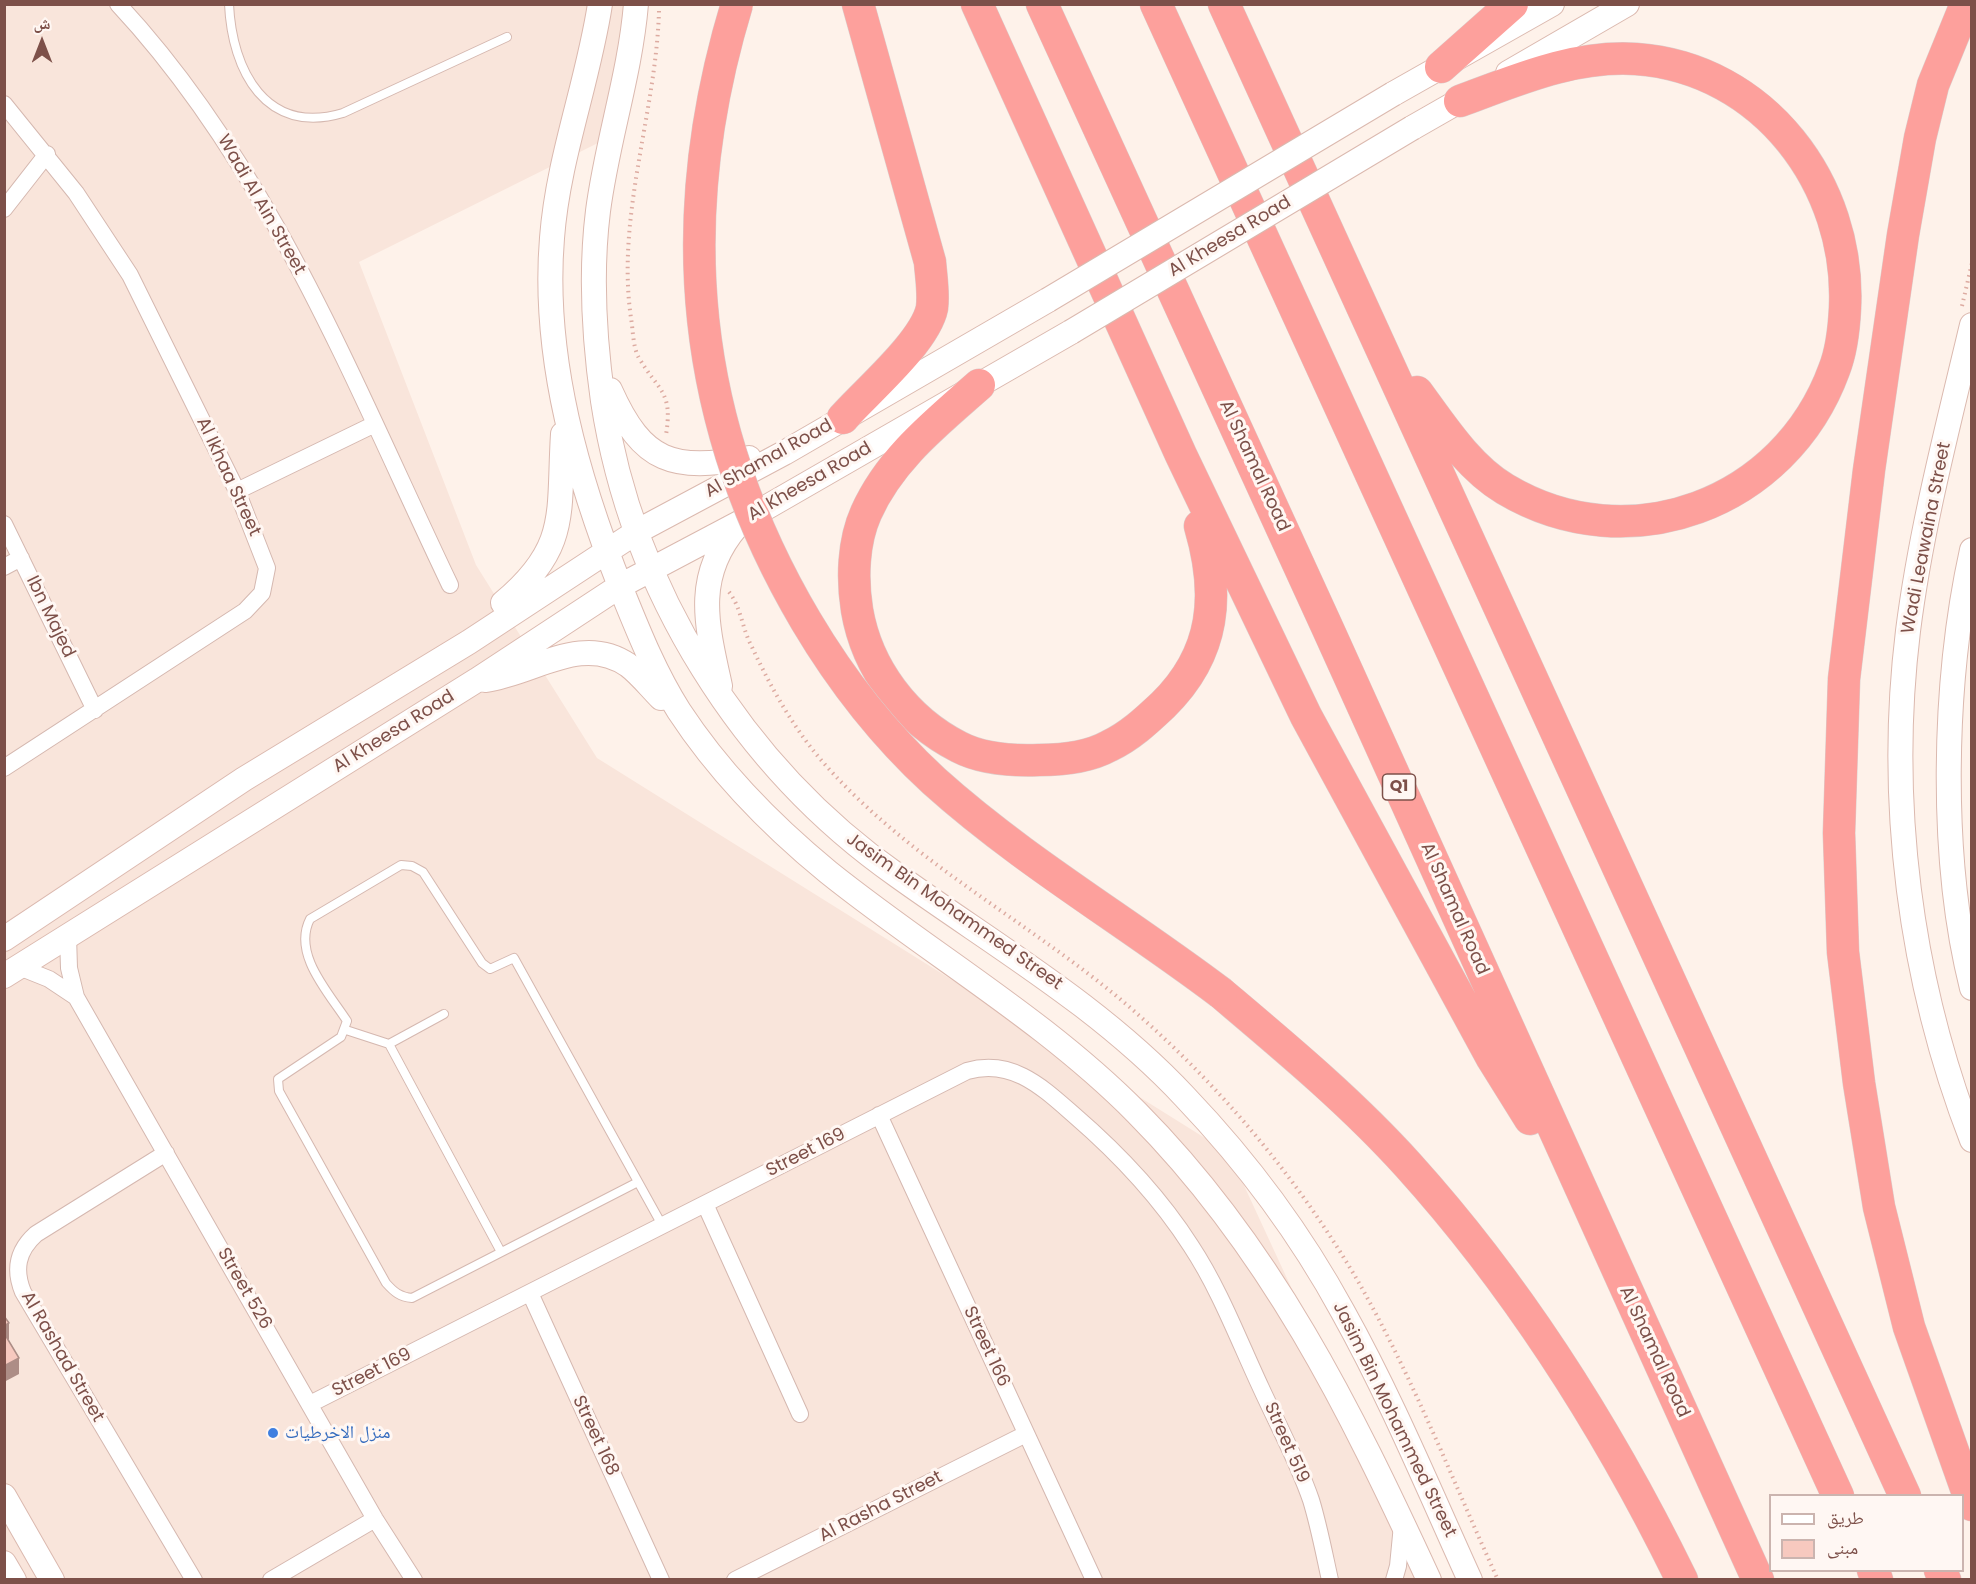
<!DOCTYPE html>
<meta charset="utf-8">
<style>
body{margin:0}
#map{position:relative;width:1976px;height:1584px;overflow:hidden;background:#fef2ea;font-family:Poppins,"Noto Naskh Arabic",sans-serif}
canvas{display:block}
.frame{position:absolute;inset:0;border:6px solid #7d5049;pointer-events:none}
.legend{position:absolute;left:1769px;top:1494px;width:195px;height:78px;box-sizing:border-box;background:#fff7f3;border:2px solid #cbb4af;margin:0;padding:8px 10px;list-style:none;font-size:18px;color:#7d5049}
.legend li{display:flex;align-items:center;gap:12px;height:30px}
.legend b{width:30px;border:2px solid #cbb4af}
.north{position:absolute;left:12px;top:12px;width:60px;height:60px;-webkit-text-stroke:4px #fff7f3;paint-order:stroke;rotate:0deg;font-size:16px;font-weight:700;line-height:24px;text-align:center;color:#7d5049}
.north::after{content:'';display:block;margin:auto;width:21px;height:27px;background:#7d5049;clip-path:polygon(50% 0,100% 100%,50% 72%,0 100%)}
</style>
<div id="map">
<canvas width="1976" height="1584"></canvas>
<div class="frame"></div>
<ul class="legend">
<li><b style="height:8px;background:#fff"></b>طريق</li>
<li><b style="height:16px;background:#f7c9bf"></b>مبنى</li>
</ul>
<div class="north">ش</div>
</div>
<script>
const g = document.querySelector('canvas').getContext('2d');
g.lineJoin = 'round';
function fill(path, color) { g.fillStyle = color; g.fill(path, 'evenodd'); }
function trace(path, color, width, dash) { g.strokeStyle = color; g.lineWidth = width; g.lineCap = dash ? 'butt' : 'round'; g.setLineDash(dash || []); g.stroke(path); }
function write(font, color, halo, rows, align = 'center') {
  g.font = font + ' Poppins,"Noto Naskh Arabic",sans-serif'; g.lineWidth = 6; g.setLineDash([]); g.textBaseline = 'middle'; g.strokeStyle = halo; g.fillStyle = color; for (const [text, x, y, turn = 0] of rows) {
    g.save(); g.translate(x, y); g.rotate((+turn || 0) * Math.PI / 180); g.textAlign = isNaN(turn) ? turn : align; if (halo) g.strokeText(text, 0, 0); g.fillText(text, 0, 0); g.restore();
  }
}
fill(new Path2D(`
 M5 5H631L616 134 359 262 476 565 597 758 1229 1153 1426 1579 5 1580Z`), '#f9e5db');
const lane = new Path2D(`
 M229 4C232 71 266 136 343 113L507 37
 M346 1030 389 1044 501 1252
 M389 1044 444 1014
 M638 1182 412 1298C400 1297 394 1292 386 1283L279 1091 278 1079 341 1037 347 1021C329 993 292 954 310 919L401 865 412 866 423 872 482 963 490 969 514 958 662 1225`);
const street = new Path2D(`
 M118 4C271 168 355 386 450 585
 M4 104 76 193 130 275 237 491 267 568 262 593 245 611 4 768
 M4 209 47 154
 M237 491 373 425
 M4 524 95 710
 M4 567 21 558
 M68 936 69 968 76 997 375 1519 414 1580
 M19 967 49 979 76 997
 M879 1115 1094 1580
 M166 1153 36 1234C17 1251 14 1270 23 1292L194 1580
 M705 1204 800 1414
 M530 1293 661 1580
 M310 1404 967 1071C1012 1058 1042 1087 1074 1115 1118 1153 1159 1196 1191 1246 1220 1290 1239 1341 1261 1388 1278 1425 1298 1462 1311 1500 1319 1526 1324 1553 1330 1580
 M271 1580 375 1519
 M735 1580 1026 1434
 M1394 1580 1398 1566 1402 1525`);
const secondary = new Path2D(`
 M600 4C588 83 558 158 552 238 542 359 578 480 622 591 639 633 655 673 679 711 719 772 772 826 828 872 930 954 1044 1019 1137 1113 1271 1248 1350 1409 1429 1580
 M636 4C630 75 607 141 598 211 590 275 594 338 603 401 632 590 742 767 898 876 997 947 1101 1007 1185 1097 1247 1162 1300 1233 1343 1312 1391 1398 1429 1490 1470 1580
 M1508 73 1627 4
 M1393 94 1552 4
 M1412 128 1475 92
 M1972 325C1948 426 1921 528 1908 631 1887 802 1910 980 1972 1140
 M610 390C643 464 673 471 749 458
 M1972 550C1943 682 1939 857 1972 988
 M503 603C570 547 558 513 563 434
 M485 680C533 674 581 633 628 665 640 674 650 687 661 698
 M720 686C707 626 693 577 737 526
 M4 939 244 779 469 642 638 531 784 453 1048 300
 M4 976 477 680 620 586 741 522 1071 332
 M4 1496 52 1580
 M4 1563 14 1580`);
const highway = new Path2D(`
 M977 4 1181 455 1306 716 1492 1058 1530 1119
 M1042 4 1328 629 1758 1580
 M1156 4 1838 1496
 M1224 4 1905 1496
 M1966 4 1933 85 1920 138 1903 235 1869 470 1844 679 1839 833 1843 952 1859 1083 1879 1207 1909 1327 1972 1505
 M1441 67 1512 4
 M979 385C936 423 890 459 866 513 853 542 852 579 857 610 867 669 906 720 959 747 982 759 1013 761 1039 760 1061 760 1089 757 1109 746 1130 736 1146 721 1163 705 1216 653 1220 594 1200 526
 M1417 392C1442 426 1468 467 1505 489 1629 563 1785 504 1834 370 1842 350 1844 329 1845 308 1851 185 1764 68 1636 59 1573 55 1517 80 1460 101
 M843 418C867 391 925 342 932 308 934 293 931 276 930 262L858 4
 M1221 993C1286 1048 1351 1102 1408 1165 1520 1289 1608 1429 1682 1580
 M1873 1570 1877 1580
 M1940 1570 1945 1580`);
trace(lane, '#d5b8b0', 10);
trace(street, '#d5b8b0', 18);
trace(secondary, '#dbb9af', 26);
trace(highway, '#dbcecc', 33);
trace(new Path2D(`
 M659 11C656 113 616 216 631 318 633 330 633 348 639 358 659 392 673 391 666 435
 M1962 306 1972 263
 M729 592C741 607 742 628 751 645 772 690 796 733 829 769 915 864 1029 922 1126 1004 1218 1083 1298 1178 1359 1283 1413 1378 1453 1481 1498 1580`), '#ddaba1', 4, [1.5, 4.5]);
trace(lane, '#fff', 8);
trace(street, '#fff', 16);
trace(secondary, '#fff', 24);
trace(highway, '#fda09c', 32);
const secondaryBridge = new Path2D(`
 M1048 300 1393 94
 M1071 332 1412 128`);
const highwayBridge = new Path2D(`
 M737 4C671 221 690 425 806 621 841 680 884 735 934 781 1023 861 1126 921 1221 993`);
trace(secondaryBridge, '#dbb9af', 26, []);
trace(highwayBridge, '#dbcecc', 33, []);
trace(secondaryBridge, '#fff', 24);
trace(highwayBridge, '#fda09c', 32);
fill(new Path2D(`
 M9 1323V1339L4 1342V1326Z
 M19 1358V1374L4 1382V1366Z`), '#ad8d86');
const building = new Path2D(`
 M4 1316 9 1323 4 1326Z
 M4 1333 19 1358 4 1366Z`);
fill(building, '#f7c9bf');
trace(building, '#ad8d86', 1.5);
for (const [x, y, r, color] of [
 [273,1433,6,"#3f7fe0"]
]) { const dot = new Path2D(); dot.arc(x, y, r, 0, 2 * Math.PI); g.fillStyle = color; g.fill(dot); trace(dot, '#fff7f3', 2); }
for (const [x, y, w] of [
 [1399,787,33]
]) { const box = new Path2D(); box.roundRect(x - w / 2, y - 13, w, 26, 4.5); g.fillStyle = '#fff7f3'; g.fill(box); trace(box, '#7d5049', 1.5); }
write('bold 16px', '#7d5049', null, [
 ["Q1",1399,787]
]);
write('18px', '#7d5049', '#fff7f3', [
 ["Wadi Al Ain Street",261,205,60],
 ["Al Kheesa Road",1230,237,-31],
 ["Al Shamal Road",769,459,-29],
 ["Al Shamal Road",1254,466,65],
 ["Al Ikhaa Street",228,477,65],
 ["Al Kheesa Road",810,482,-30],
 ["Wadi Leawaina Street",1927,538,-79],
 ["Ibn Majed",50,617,64],
 ["Al Kheesa Road",394,732,-32],
 ["Al Shamal Road",1454,909,66],
 ["Jasim Bin Mohammed Street",954,912,35],
 ["Street 169",806,1153,-27],
 ["Street 526",244,1289,60],
 ["Street 166",986,1347,65],
 ["Al Shamal Road",1654,1352,65],
 ["Al Rashad Street",62,1357,60],
 ["Street 169",372,1373,-27],
 ["Jasim Bin Mohammed Street",1394,1420,64],
 ["Street 168",595,1436,65],
 ["Street 519",1286,1443,66],
 ["Al Rasha Street",881,1507,-27]
]);
write('18px', '#366cbe', '#fff7f3', [
 ["منزل الاخرطيات",285,1433]
], 'left');
</script>
